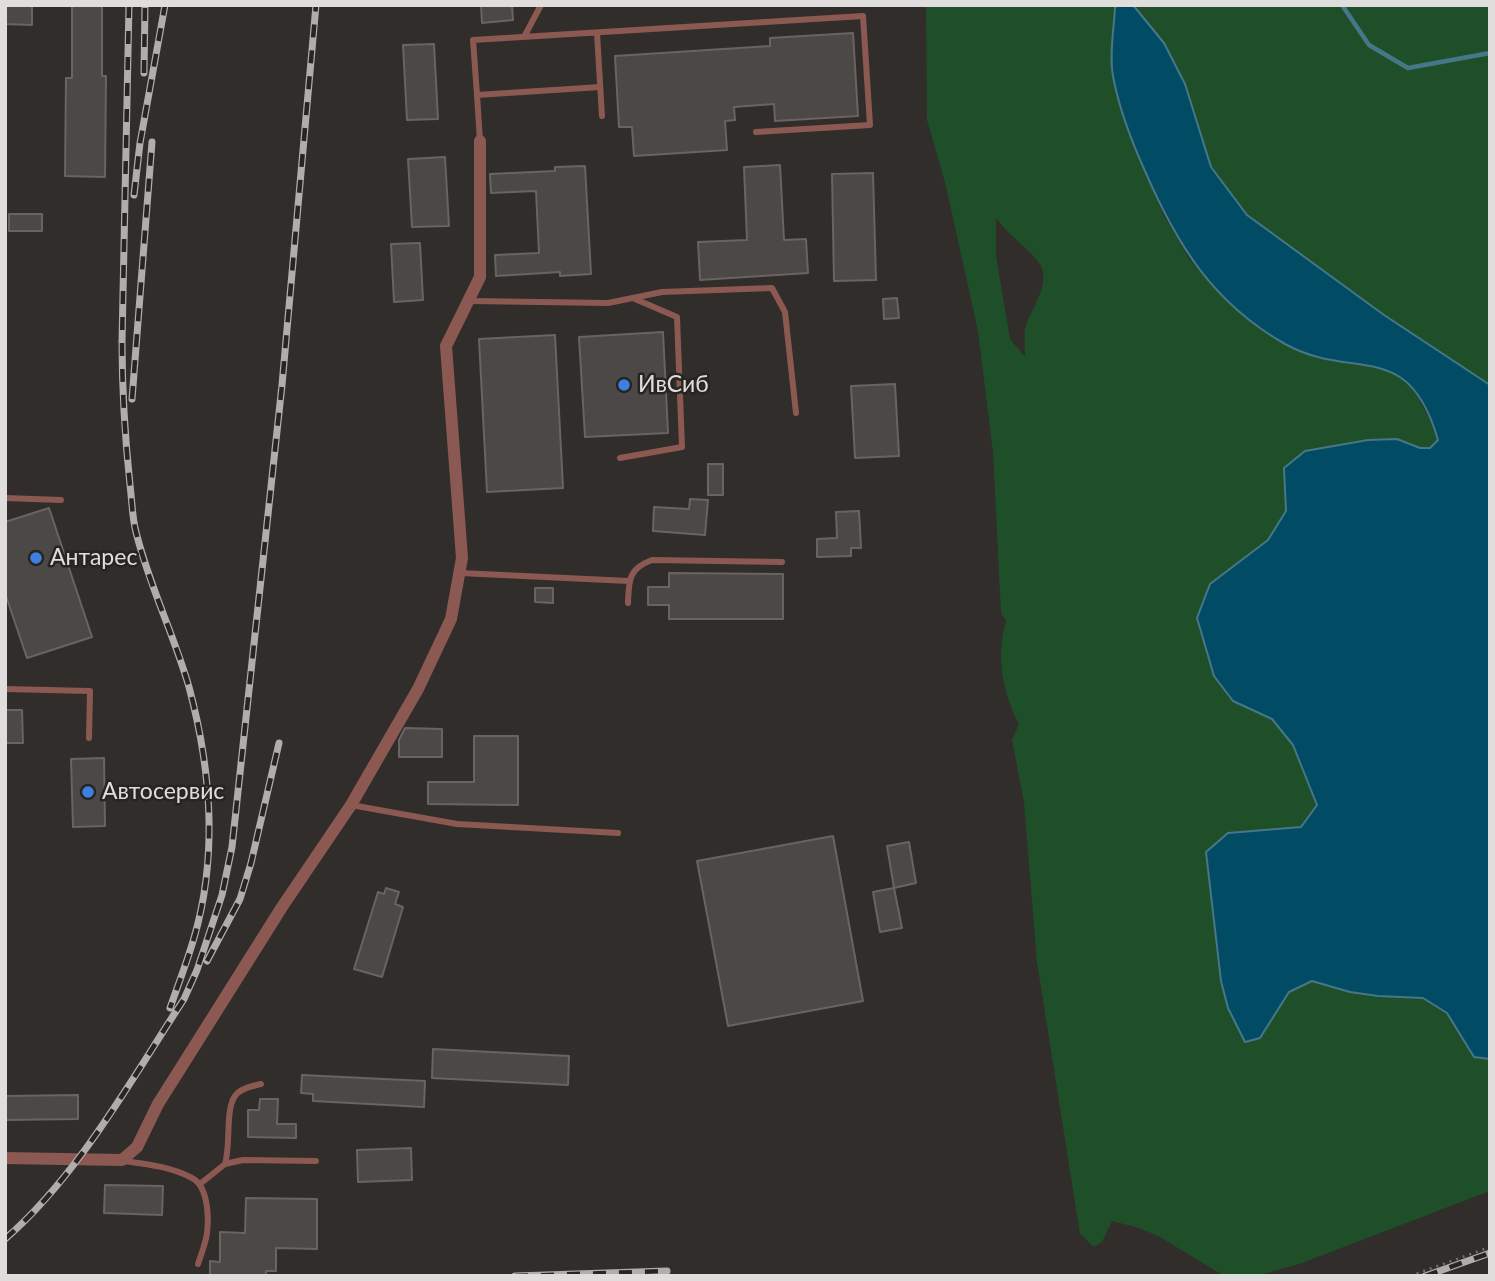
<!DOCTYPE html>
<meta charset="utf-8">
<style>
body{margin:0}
#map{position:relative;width:1495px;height:1281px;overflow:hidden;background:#312d2a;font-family:Lato,sans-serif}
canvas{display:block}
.frame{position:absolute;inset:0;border:7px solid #e0dedc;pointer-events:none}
</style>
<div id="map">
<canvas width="1495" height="1281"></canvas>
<div class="frame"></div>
</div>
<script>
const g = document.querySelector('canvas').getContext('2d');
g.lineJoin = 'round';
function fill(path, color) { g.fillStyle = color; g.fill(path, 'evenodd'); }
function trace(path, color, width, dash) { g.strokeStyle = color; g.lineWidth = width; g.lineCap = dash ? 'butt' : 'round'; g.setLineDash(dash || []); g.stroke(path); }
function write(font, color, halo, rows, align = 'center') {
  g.font = font + ' Lato,sans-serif'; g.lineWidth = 5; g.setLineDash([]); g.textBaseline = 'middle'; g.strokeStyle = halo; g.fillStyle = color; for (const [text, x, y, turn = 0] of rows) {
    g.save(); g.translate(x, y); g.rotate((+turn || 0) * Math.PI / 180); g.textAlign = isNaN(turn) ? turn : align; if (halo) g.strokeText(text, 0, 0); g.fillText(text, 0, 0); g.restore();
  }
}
fill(new Path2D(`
 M926 5H1119L1115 8 1125 125 1164 216 1190 260 1229 303 1253 324 1321 357 1383 367 1411 384 1433 425 1438 441 1430 448H1420L1397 439 1284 469 1286 511 1268 540 1210 584 1233 701 1272 719 1293 745 1317 805 1301 827 1228 833 1213 904 1221 981 1260 1038 1289 992 1312 981 1350 992 1378 996 1423 997 1447 1013 1474 1057 1490 1059V1191L1487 1192 1302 1263 1257 1276H1224L1160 1237 1139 1228 1112 1221 1102 1242 1094 1247 1080 1234 1037 962 1024 802 1012 740 1019 724C1002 691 996 657 1006 621L1001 613 993 452 978 331 945 182 927 120ZM996 218C1007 234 1034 253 1041 266 1051 286 1029 311 1025 329 1024 337 1025 348 1025 357L1010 339 996 256Z
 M1133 5H1490V385L1384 315 1247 215 1211 167 1185 84 1164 43Z`), '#1f4f29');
const water = new Path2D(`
 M1119 5H1133L1164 43 1185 84 1211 167 1247 215 1384 315 1490 385V1059L1474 1057 1447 1013 1423 998 1378 996 1350 992 1312 981 1289 992 1260 1038 1245 1042 1228 1008 1221 981 1206 852 1228 833 1301 827 1317 805 1293 745 1272 719 1233 701 1214 676 1197 618 1210 584 1268 540 1286 511 1284 468 1305 451 1368 440 1397 439 1420 448H1430L1438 440C1408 336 1354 382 1285 344 1213 303 1177 245 1145 171 1131 140 1119 110 1113 76 1109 55 1114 29 1115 7Z`);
fill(water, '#024b64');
trace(water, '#457788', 2);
trace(new Path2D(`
 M1342 5 1369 45 1408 68 1490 53`), '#457788', 4.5);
const building = new Path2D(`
 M5 5H32V25L5 24Z
 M72 5H102V76H106L105 177 65 176 66 78H72Z
 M481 5H512L513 20 482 23Z
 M853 33 858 116 775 121 774 104 734 107 735 120 725 121 727 150 634 156 632 127H619L615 56 770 46V38Z
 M434 44 438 119 407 120 403 45Z
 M445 157 449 226 412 227 408 159Z
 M780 165 784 240 806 239 808 273 700 280 698 242 747 240 744 167Z
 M585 166 591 274 560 276V272L496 276 495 255 539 253 536 191 491 193 490 174 555 171V167Z
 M873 173 876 280 834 281 832 174Z
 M9 214H42V231H9Z
 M420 243 423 300 394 302 391 244Z
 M897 298 899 318 884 319 883 299Z
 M663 332 668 433 585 437 579 337Z
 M555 335 563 488 487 492 479 339Z
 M895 384 899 456 855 458 851 386Z
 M708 464H723V495H708Z
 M690 499 708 500 705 535 653 531 654 507 689 509Z
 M49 508 92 637 27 658 5 593V522Z
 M859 511 861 548H851V556L817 557V539L837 538 836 512Z
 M669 573 783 574V619H669V605H648V587H669Z
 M535 588H553V603L535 602Z
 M5 710H22L23 743H5Z
 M405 728 442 729V757H399V740Z
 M474 736H518V805L428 804V782H474Z
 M104 758 105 826 73 827 71 759Z
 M833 836 863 1001 728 1026 697 861Z
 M909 842 916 883 894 888 887 846Z
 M386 888 399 892 395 904 403 907 382 977 354 969 378 892 384 894Z
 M894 888 902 928 880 932 873 892Z
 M433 1049 569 1056 568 1085 432 1078Z
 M302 1075 425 1081 424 1107 313 1101V1094L301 1093Z
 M78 1095V1119L5 1120V1096Z
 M260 1099H278L277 1124H296V1138L248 1137V1110H259Z
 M411 1148 412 1180 358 1182 357 1150Z
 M105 1185 163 1186 162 1215 104 1213Z
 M246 1198 317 1199V1249L276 1248V1271H266V1276H210V1261L220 1262V1232L245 1233Z`);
fill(building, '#4c4845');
trace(building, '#696461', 2);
trace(new Path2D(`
 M1410 1276 1490 1247`), '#736f6d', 2.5, [2, 5]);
trace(new Path2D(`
 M597 33 602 116
 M524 37 541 5
 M477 95 473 40 863 16 870 125 756 132
 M480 141 477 95 600 87
 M470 301 608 303 662 292 772 288 785 312 796 413
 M620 458 682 447 677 317 635 299
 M5 498 61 500
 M460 573 629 581
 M628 603C629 580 628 569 652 560L782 562
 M5 689 90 691 89 738
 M351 805 457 824 618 833
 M124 1161C146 1164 172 1167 192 1178 208 1186 209 1217 207 1233 206 1243 201 1254 198 1264
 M225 1164C231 1145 225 1110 235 1096 240 1088 253 1086 261 1084
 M200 1184 225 1164 243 1160 316 1161`), '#8c5952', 6);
trace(new Path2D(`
 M5 1158 122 1160 137 1147 158 1104 199 1039 282 907 351 805 418 689 451 619 462 558 446 346 480 277V141`), '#8c5952', 12);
const rail = new Path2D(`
 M129 5 122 342C122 390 125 437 130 485 132 500 132 517 136 532 149 585 174 635 189 687 211 769 218 856 194 938 187 962 178 985 170 1008
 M144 73 145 5
 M134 195 140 143 165 5
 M132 399 152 142
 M207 961 240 899 251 863 279 743
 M5 1239C78 1176 131 1080 184 999L197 970 222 895 232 847 282 385 316 5
 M515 1276 667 1271
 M1425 1276 1490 1253`);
trace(rail, '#b0adab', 7);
trace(rail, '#272421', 4.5, [13]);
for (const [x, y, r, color] of [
 [624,385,7,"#3f7fe0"],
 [36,558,7,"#3f7fe0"],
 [88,792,7,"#3f7fe0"]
]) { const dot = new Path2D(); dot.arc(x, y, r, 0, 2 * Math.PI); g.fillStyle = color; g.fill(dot); trace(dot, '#272421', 2.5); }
write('23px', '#e0dedc', '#272421', [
 ["ИвСиб",638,385],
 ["Антарес",50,558],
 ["Автосервис",102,792]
], 'left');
</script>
